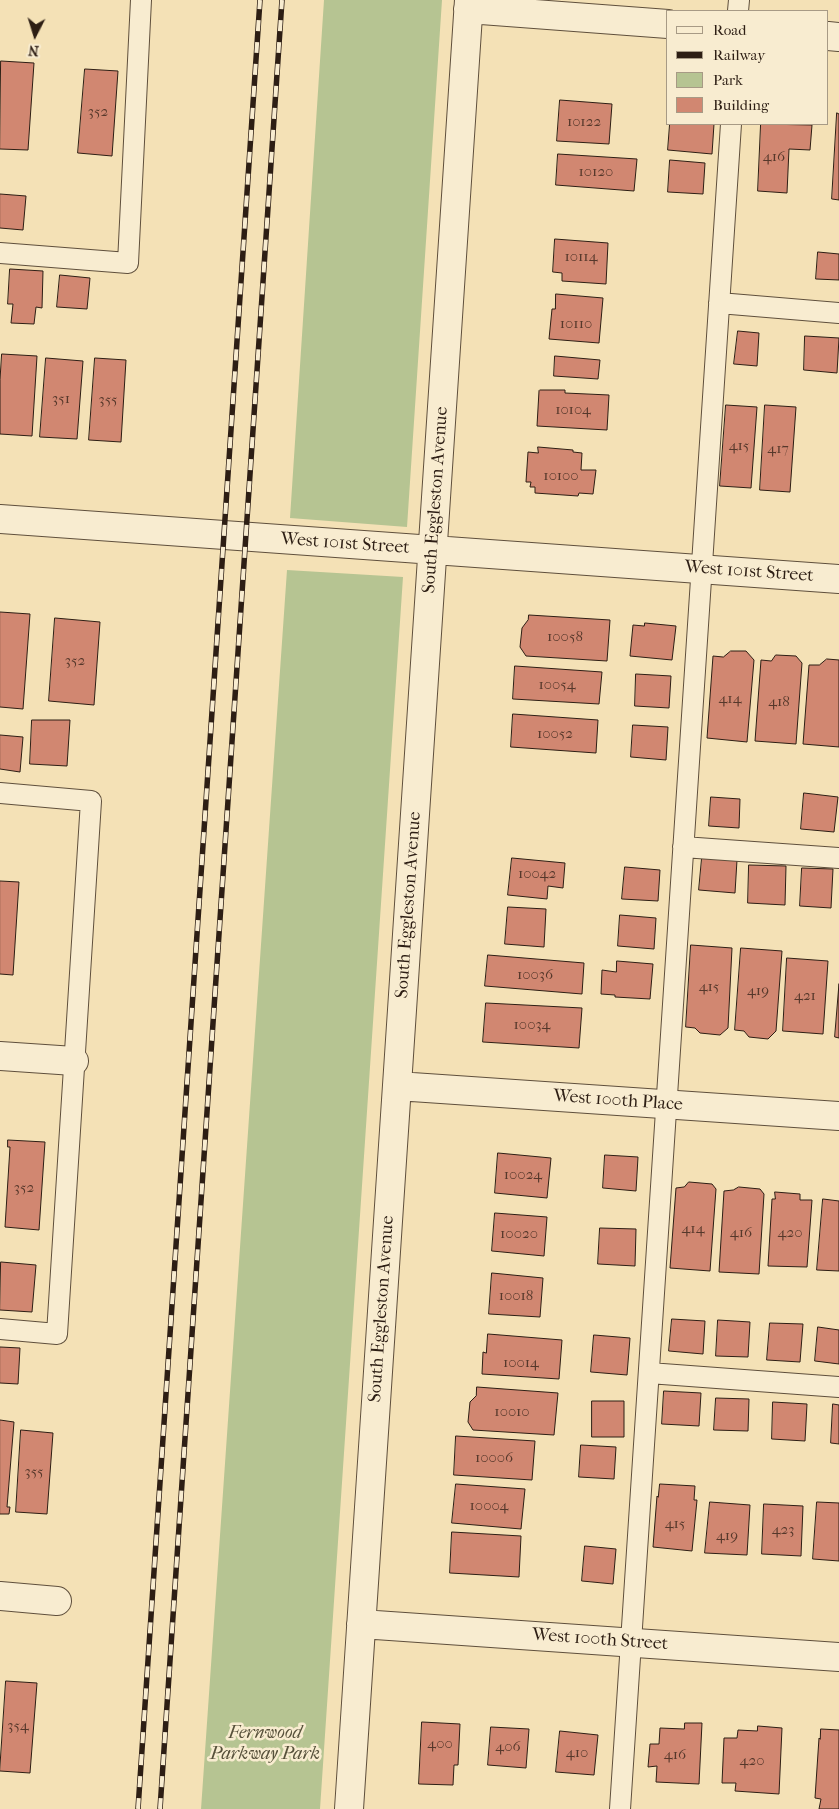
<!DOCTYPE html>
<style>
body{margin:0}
#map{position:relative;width:839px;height:1809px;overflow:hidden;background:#f4e1b6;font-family:"IM FELL French Canon",serif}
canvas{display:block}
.legend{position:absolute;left:666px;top:10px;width:162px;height:115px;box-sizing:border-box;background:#f8ecd0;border:1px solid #a79a85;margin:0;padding:6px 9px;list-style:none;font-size:15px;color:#2d1e14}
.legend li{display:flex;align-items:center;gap:10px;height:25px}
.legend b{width:25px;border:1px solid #a79a85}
.north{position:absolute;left:10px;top:10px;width:50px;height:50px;-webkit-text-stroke:4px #f8ecd0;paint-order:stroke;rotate:185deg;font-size:14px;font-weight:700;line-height:20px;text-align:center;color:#2d1e14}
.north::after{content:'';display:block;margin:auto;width:18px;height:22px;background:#2d1e14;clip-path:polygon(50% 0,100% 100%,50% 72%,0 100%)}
</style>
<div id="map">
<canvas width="839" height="1809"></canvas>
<ul class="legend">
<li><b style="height:6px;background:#f8ecd0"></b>Road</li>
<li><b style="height:6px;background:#2d1e14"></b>Railway</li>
<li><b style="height:14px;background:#b6c492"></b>Park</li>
<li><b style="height:14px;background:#d18771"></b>Building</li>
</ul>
<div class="north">N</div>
</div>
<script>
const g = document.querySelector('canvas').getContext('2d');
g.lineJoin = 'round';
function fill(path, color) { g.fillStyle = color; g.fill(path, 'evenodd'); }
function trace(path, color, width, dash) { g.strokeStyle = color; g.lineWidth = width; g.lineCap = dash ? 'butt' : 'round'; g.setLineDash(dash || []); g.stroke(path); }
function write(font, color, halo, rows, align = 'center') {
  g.font = font + ' "IM FELL French Canon",serif'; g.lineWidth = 5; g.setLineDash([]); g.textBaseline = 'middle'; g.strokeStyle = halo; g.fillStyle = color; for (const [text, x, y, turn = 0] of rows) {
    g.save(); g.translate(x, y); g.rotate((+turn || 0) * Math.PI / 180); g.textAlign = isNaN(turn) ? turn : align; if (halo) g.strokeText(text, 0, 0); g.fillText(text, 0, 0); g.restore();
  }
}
fill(new Path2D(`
 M324 0H442L407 527 290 518Z
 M287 570 403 577 320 1809H201Z`), '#b6c492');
const building = new Path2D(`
 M1 61 34 63 28 150 0 149Z
 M85 69 118 71 112 156 78 153Z
 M560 100 612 104 609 144 557 141Z
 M837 113 839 114V200L832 199Z
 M670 124H714L712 154 668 150Z
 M761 124 812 125 810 150 789 149 787 193 758 191Z
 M558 154 637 159 634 191 556 185Z
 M670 160 705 163 703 194 668 192Z
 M0 194 26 196 23 230 0 228Z
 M555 239 608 243 606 284 562 281V273L553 272Z
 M818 252 839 254V280L816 279Z
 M10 269 43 271 42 308 36 307 34 324 11 323 13 304H8Z
 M60 275 90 278 87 309 57 307Z
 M556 294 603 298 599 343 549 339 552 309H555Z
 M738 331 759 333 757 366 734 364Z
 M805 336 839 338 837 373 804 370Z
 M2 354 37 356 32 436 0 434V380Z
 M555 356 600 360 598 379 554 376Z
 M46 358 83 361 77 439 40 437Z
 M95 358 126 360 121 442 89 440Z
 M540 390H565V393L609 395 607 430 537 426 539 391Z
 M726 405 757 407 751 488 720 486Z
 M765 405 796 407 790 492 760 490Z
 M538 447 573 450V452L582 453 581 470H596L593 494 579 493 578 496 535 493V487H530L531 482H526L528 452 538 453Z
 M0 612 30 614 23 709 0 707Z
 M529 615 610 620 607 661 526 656 520 647 522 628 528 620Z
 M55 618 100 622 94 705 49 701Z
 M645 623 676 626 672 660 630 656 633 625 644 626Z
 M731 651H746L754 660 747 742 707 738 713 656 723 657Z
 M776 655 796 656 802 663 796 744 755 741 761 660 771 661Z
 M827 659 839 660V747L803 744 809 665H819Z
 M515 666 602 672 599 704 513 699Z
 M636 674 671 676 669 708 635 706Z
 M513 714 598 720 596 753 511 747Z
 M32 720H70L67 766 30 764Z
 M633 725 668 727 666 760 631 757Z
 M0 735 23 737 20 772 0 769Z
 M804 793 838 797 834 832 801 829Z
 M711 797 740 799 739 828 709 826Z
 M512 858 565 863 563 888 548 886 547 899 508 895Z
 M702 858 737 860 735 893 699 890Z
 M749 865 786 866 785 905 748 903Z
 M625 867 660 870 658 901 622 899Z
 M802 868 833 869 831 908 800 906Z
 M0 881 19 882 13 975 0 974Z
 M508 907 546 909 544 947 505 944Z
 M620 915 656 918 654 949 618 946Z
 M691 945 732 948 728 1028 720 1035 700 1033 695 1028 686 1027Z
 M741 948 782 951 776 1031 768 1039 749 1037 744 1031 735 1030Z
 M488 955 584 963 582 994 485 986Z
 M787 958 828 961 823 1034 783 1031Z
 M617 961 653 964 650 999 615 997V995L601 994 602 970 616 972Z
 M839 984V1038L835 1037Z
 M486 1003 582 1008 579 1048 483 1042Z
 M8 1140 45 1142 39 1230 5 1227 10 1147H8Z
 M498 1153 551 1158 547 1198 495 1193Z
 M605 1155 638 1157 636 1191 603 1188Z
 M689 1182 712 1184 716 1189 710 1271 670 1268 676 1188 684 1187Z
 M739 1187 760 1189 764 1194 759 1274 719 1272 724 1191 733 1190Z
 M775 1192 800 1194V1200H812L807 1267 768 1266 772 1199H775Z
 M823 1199 839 1201V1271L817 1270Z
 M495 1213 547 1217 544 1256 492 1251Z
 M600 1228 636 1229 635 1266 598 1264Z
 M1 1262 36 1265 32 1312 0 1310Z
 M492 1273 543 1278 540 1317 489 1314Z
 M672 1319 705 1321 703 1354 669 1351Z
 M718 1320 750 1322 748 1357 716 1356Z
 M770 1323 803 1324 800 1362 767 1360Z
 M818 1327 839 1330V1364L815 1361Z
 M488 1334 562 1340 559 1379 482 1374 483 1352 486 1353Z
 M594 1335 630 1338 627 1375 591 1372Z
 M0 1347 20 1348 18 1384 0 1383Z
 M477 1387 558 1393 554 1435 473 1430 468 1422 470 1402 476 1396Z
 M664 1391 701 1393 699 1426 662 1424Z
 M716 1398 749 1399 748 1431 714 1430Z
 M592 1401H624V1437H592Z
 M773 1402 807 1404 805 1441 772 1439Z
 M833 1404 839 1405V1444L831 1443Z
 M0 1420 14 1422 7 1507H10L9 1514H0Z
 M21 1430 53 1433 47 1514 16 1512Z
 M456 1436 535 1441 532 1480 454 1475Z
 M581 1445 616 1447 614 1479 579 1477Z
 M456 1484 525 1489 521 1529 452 1523Z
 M660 1484 695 1486 694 1500H697L692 1551 653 1547 657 1496 658 1497Z
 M710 1502 750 1505 747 1555 705 1553Z
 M817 1502 839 1503V1561L813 1559Z
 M764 1504 803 1506 801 1556 762 1554Z
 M452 1532 521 1536 519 1577 450 1573Z
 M585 1546 616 1549 613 1584 582 1581Z
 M6 1681 37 1683 30 1773 0 1771Z
 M422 1722 460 1724 458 1765H454L453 1785 419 1784Z
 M685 1723H702L699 1784 656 1782 657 1766 648 1767 650 1744H659L660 1728 684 1729Z
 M758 1726 782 1728 779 1794 735 1791 736 1783H722L724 1738H737L738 1730 757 1731Z
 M491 1727 529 1729 526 1768 488 1765Z
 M821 1729 839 1730V1809H819L821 1799 815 1798 819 1738 820 1739Z
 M560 1731 598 1735 594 1775 556 1772Z`);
fill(building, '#d18771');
trace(building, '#2d1e14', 1);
const lane = new Path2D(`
 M738 11 739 0
 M0 253 128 263 141 0
 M719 303 839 313
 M0 793 91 801 57 1334 0 1329
 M683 847 839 858
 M649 1373 839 1387
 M620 1809 731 124`);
const street = new Path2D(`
 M468 9 668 24
 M828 36 839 37
 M0 519 839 579
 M0 1056 74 1061
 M397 1086 839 1116
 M0 1596 57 1601
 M361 1624 839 1657
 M349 1809 469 0`);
trace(lane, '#5f4f3c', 22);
trace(street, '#5f4f3c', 30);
trace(lane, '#f8ecd0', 20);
trace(street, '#f8ecd0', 28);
const rail = new Path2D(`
 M138 1809 260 0
 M160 1809 282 0`);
trace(rail, '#2d1e14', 5.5);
trace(rail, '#f8ecd0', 4, [11]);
write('15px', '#56382b', null, [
 ["352",98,112],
 ["10122",584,122],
 ["416",774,157],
 ["10120",596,172],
 ["10114",581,257],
 ["10110",576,324],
 ["351",61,399],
 ["355",108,400],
 ["10104",573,410],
 ["415",739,446],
 ["417",778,449],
 ["10100",561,476],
 ["10058",565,637],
 ["352",75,661],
 ["10054",557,685],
 ["414",730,699],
 ["418",779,702],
 ["10052",555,734],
 ["10042",537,874],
 ["10036",535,975],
 ["415",709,987],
 ["419",758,991],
 ["421",805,996],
 ["10034",532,1025],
 ["10024",523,1175],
 ["352",24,1188],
 ["414",693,1229],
 ["416",741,1233],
 ["420",790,1233],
 ["10020",519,1234],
 ["10018",516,1296],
 ["10014",521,1363],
 ["10010",512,1412],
 ["10006",494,1458],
 ["355",34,1472],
 ["10004",489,1506],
 ["415",675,1524],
 ["423",783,1530],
 ["419",727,1536],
 ["354",18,1726],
 ["400",440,1744],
 ["406",508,1747],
 ["410",577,1753],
 ["416",675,1755],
 ["420",752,1761]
]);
write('18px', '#2d1e14', '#f8ecd0', [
 ["South Eggleston Avenue",436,500,-86],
 ["West 101st Street",345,544,4],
 ["West 101st Street",749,572,4],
 ["South Eggleston Avenue",409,905,-86],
 ["West 100th Place",618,1101,4],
 ["South Eggleston Avenue",382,1309,-86],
 ["West 100th Street",600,1640,4]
]);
write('italic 18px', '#56503a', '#f8ecd0', [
 ["Fernwood",265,1734],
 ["Parkway Park",265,1755]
]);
</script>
